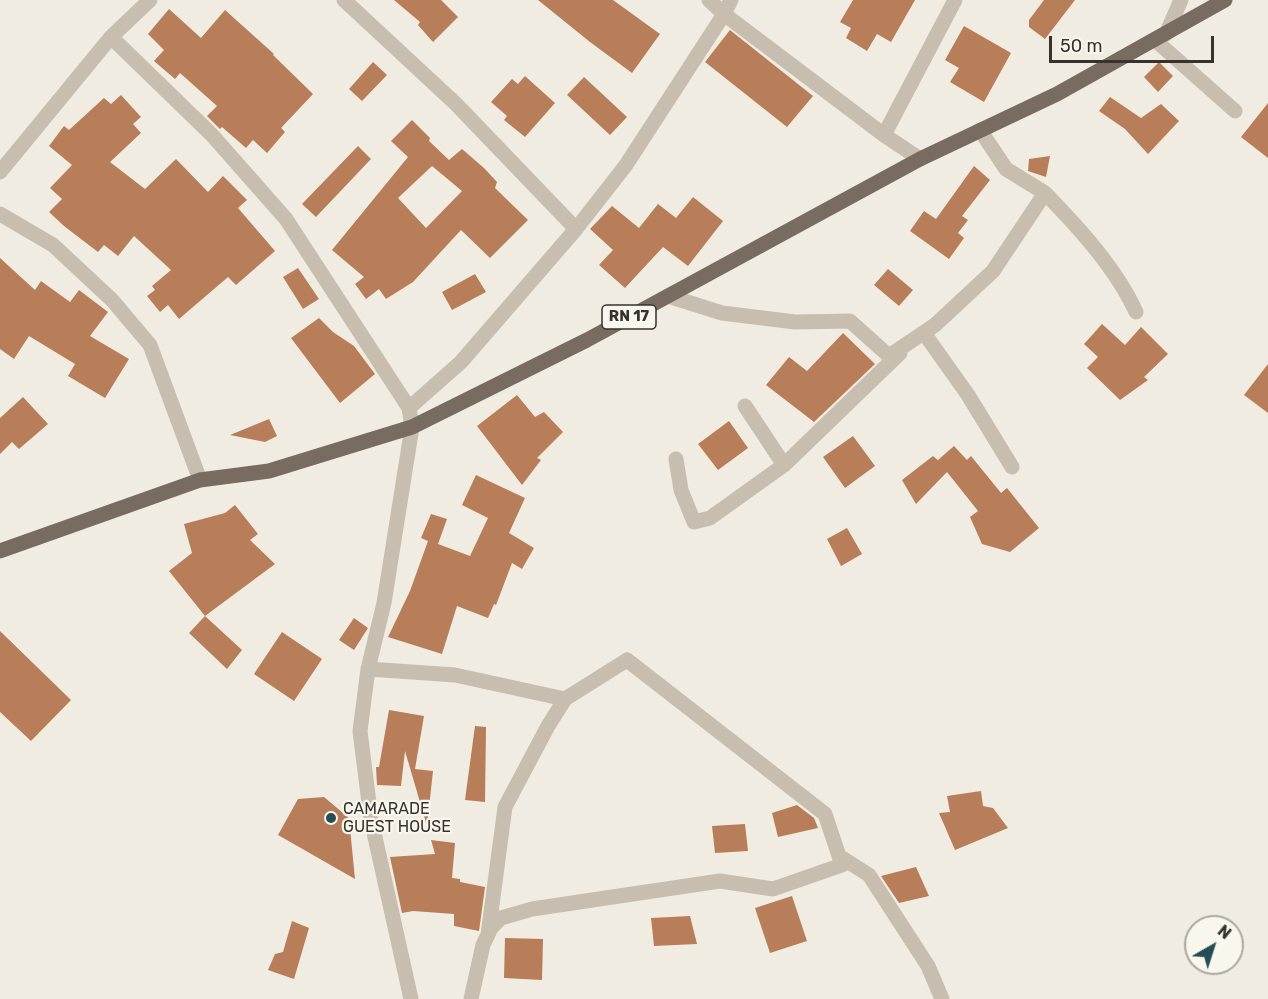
<!DOCTYPE html>
<style>
body{margin:0}
#map{position:relative;width:1268px;height:999px;overflow:hidden;background:#f1ece2;font-family:Rubik,sans-serif}
canvas{display:block}
.north{position:absolute;left:1184px;top:915px;width:60px;height:60px;box-sizing:border-box;background:#f9f6ee;border:2px solid #aca8a0;border-radius:50%;rotate:39deg;font-size:16px;font-weight:700;line-height:24px;text-align:center;color:#38322c}
.north::after{content:'';display:block;margin:auto;width:21px;height:27px;background:#264c55;clip-path:polygon(50% 0,100% 100%,50% 72%,0 100%)}
.scale{position:absolute;left:1049px;top:36px;width:165px;height:27px;box-sizing:border-box;border:3px solid #38322c;border-top:0;padding-left:8px;font-size:18px;line-height:21px;white-space:nowrap;color:#38322c;-webkit-text-stroke:4px #f9f6ee;paint-order:stroke}
</style>
<div id="map">
<canvas width="1268" height="999"></canvas>
<div class="north">N</div>
<div class="scale">50 m</div>
</div>
<script>
const g = document.querySelector('canvas').getContext('2d');
g.lineJoin = 'round';
function fill(path, color) { g.fillStyle = color; g.fill(path, 'evenodd'); }
function trace(path, color, width, dash) { g.strokeStyle = color; g.lineWidth = width; g.lineCap = dash ? 'butt' : 'round'; g.setLineDash(dash || []); g.stroke(path); }
function write(font, color, halo, rows, align = 'center') {
  g.font = font + ' Rubik,sans-serif'; g.lineWidth = 4.5; g.setLineDash([]); g.textBaseline = 'middle'; g.strokeStyle = halo; g.fillStyle = color; for (const [text, x, y, turn = 0] of rows) {
    g.save(); g.translate(x, y); g.rotate((+turn || 0) * Math.PI / 180); g.textAlign = isNaN(turn) ? turn : align; if (halo) g.strokeText(text, 0, 0); g.fillText(text, 0, 0); g.restore();
  }
}
fill(new Path2D(`
 M394 0H441L458 17 433 42 418 25 420 22Z
 M538 0H613L660 34 632 73 590 42Z
 M853 0H915L891 42 877 34 867 51 846 38 851 28 840 22Z
 M1044 0H1075L1045 39 1029 27V20Z
 M169 9 201 38 225 10 274 54 273 55 313 94 281 128 285 132 267 153 253 140 246 148 222 127 220 129 207 116 217 106 180 73 175 79 154 61 164 50 148 34Z
 M964 26 1011 53 984 102 950 82 959 68 945 60Z
 M730 30 813 96 787 127 705 62Z
 M373 62 387 75 362 101 349 89Z
 M1159 62 1173 76 1158 92 1144 77Z
 M525 76 555 103 525 137 504 120 507 116 491 102 512 79 518 84Z
 M584 77 627 117 610 135 567 95Z
 M121 95 141 117 133 124 141 133 110 162 145 189 176 159 208 192 223 176 247 200 238 208 275 251 236 285 228 277 179 319 168 305 160 312 147 296 155 290 152 286 171 270 134 236 118 256 104 245 98 252 64 226 49 212 62 199 50 188 72 165 49 146 64 126 69 130 104 98 111 104Z
 M1110 97 1141 118 1161 104 1179 121 1148 154 1125 129 1099 111Z
 M1268 103V158L1241 137Z
 M412 120 430 138 429 141 449 160 462 149 484 168 497 182 495 188 528 220 490 258 461 230 413 282 386 299 379 289 366 299 355 284 364 277 332 250 408 157 391 141ZM432 166 462 191 426 228 398 198Z
 M358 146 371 159 316 217 302 204Z
 M1050 156 1046 177 1028 171 1029 159Z
 M974 166 990 180 962 216 968 220 958 233 964 238 949 259 910 231 924 211 936 219Z
 M693 197 723 221 688 266 663 247 625 288 599 265 613 250 590 229 612 206 639 228 658 204 676 218Z
 M0 258 35 290 41 281 70 302 79 290 108 312 90 336 129 359 105 398 68 376 75 364 29 336 14 359 0 349Z
 M298 268 319 299 303 309 283 277Z
 M888 269 913 290 899 306 874 285Z
 M475 274 486 292 452 310 442 292Z
 M319 318 333 332 354 346 375 374 340 403 291 338Z
 M1102 324 1125 345 1141 327 1168 354 1144 377 1148 380 1120 400 1087 368 1098 357 1084 344Z
 M843 333 875 364 814 422 766 385 789 357 807 371Z
 M1268 364V413L1244 395Z
 M517 395 535 417 544 412 563 432 537 458 541 460 522 485 477 426Z
 M23 397 48 424 19 449 12 442 0 454V418Z
 M269 419 277 436 265 442 230 435Z
 M729 421 748 448 718 470 698 444Z
 M853 436 875 466 845 488 823 457Z
 M954 446 967 460 971 456 1001 493 1007 488 1039 528 1010 552 982 544 970 517 978 511 947 472 916 504 902 480 933 456 940 462 938 460Z
 M476 475 525 498 509 533 534 548 522 569 512 563 496 605 494 604 488 618 457 606 442 654 388 637 410 591 428 541 421 538 431 514 447 519 438 544 470 556 488 518 462 505Z
 M235 505 258 534 250 540 275 564 205 616 169 571 192 553 184 524 225 513Z
 M847 528 862 554 841 566 827 539Z
 M205 616 242 650 227 669 189 633Z
 M354 618 368 628 354 650 339 640Z
 M0 631 71 700 31 741 0 712Z
 M282 632 322 659 294 701 254 674Z
 M389 710 424 716 415 769 433 771 427 826 405 751 401 786 377 785 376 767H379Z
 M475 726 486 727 485 802 465 800Z
 M981 791 983 806 993 808 1008 828 955 850 939 813 950 812 947 796Z
 M324 797 349 818 355 879 278 835 298 799Z
 M797 805 814 818 818 828 778 837 772 813Z
 M745 824 748 851 715 853 712 826Z
 M431 840 455 843 452 878 460 879V882L485 887 479 931 454 926V914L413 911 402 913 390 857 435 854Z
 M916 867 929 896 899 903 881 876Z
 M792 896 807 941 770 953 755 908Z
 M690 916 697 944 654 946 651 918Z
 M292 921 309 928 294 979 268 970 275 954 283 952Z
 M505 938 543 939 542 980 504 978Z`), '#b87d59');
trace(new Path2D(`
 M344 0 456 104 576 229
 M709 0 724 14 884 135 920 159
 M1166 34 1181 0
 M111 37 212 135 286 219 409 408
 M1155 40 1235 111
 M884 135 955 0
 M0 172 111 37 150 0
 M1045 193C1078 227 1116 268 1136 312
 M0 214 53 245 112 300 150 345 200 480
 M668 296 722 313 795 322 850 321 889 356 935 325 993 271 1045 193 1006 169 980 130
 M924 333 968 395 1012 467
 M745 406 784 465
 M676 459 681 490 694 522 710 518 784 465 900 353
 M368 669 455 675 565 699 627 660 825 814 842 865 773 889 720 881 532 909 501 918 491 928 483 945 471 999
 M839 856 869 875 928 966 942 999
 M488 935 505 807 548 726 565 699
 M411 999 371 819 360 731 368 669 384 603 412 427 409 408 461 362 576 229 626 165 724 14 731 0`), '#c8beaf', 15);
trace(new Path2D(`
 M0 551 200 480 269 471 412 427 587 340 920 159 1057 94 1225 0`), '#786b5f', 15);
for (const [x, y, r, color] of [
 [331,818,6,"#264c55"]
]) { const dot = new Path2D(); dot.arc(x, y, r, 0, 2 * Math.PI); g.fillStyle = color; g.fill(dot); trace(dot, '#f9f6ee', 2); }
for (const [x, y, w] of [
 [629,317,54]
]) { const box = new Path2D(); box.roundRect(x - w / 2, y - 12, w, 24, 4.5); g.fillStyle = '#f9f6ee'; g.fill(box); trace(box, '#38322c', 1.5); }
write('bold 15px', '#38322c', null, [
 ["RN 17",629,317]
]);
write('16px', '#38322c', '#f9f6ee', [
 ["CAMARADE",343,809],
 ["GUEST HOUSE",343,827]
], 'left');
</script>
